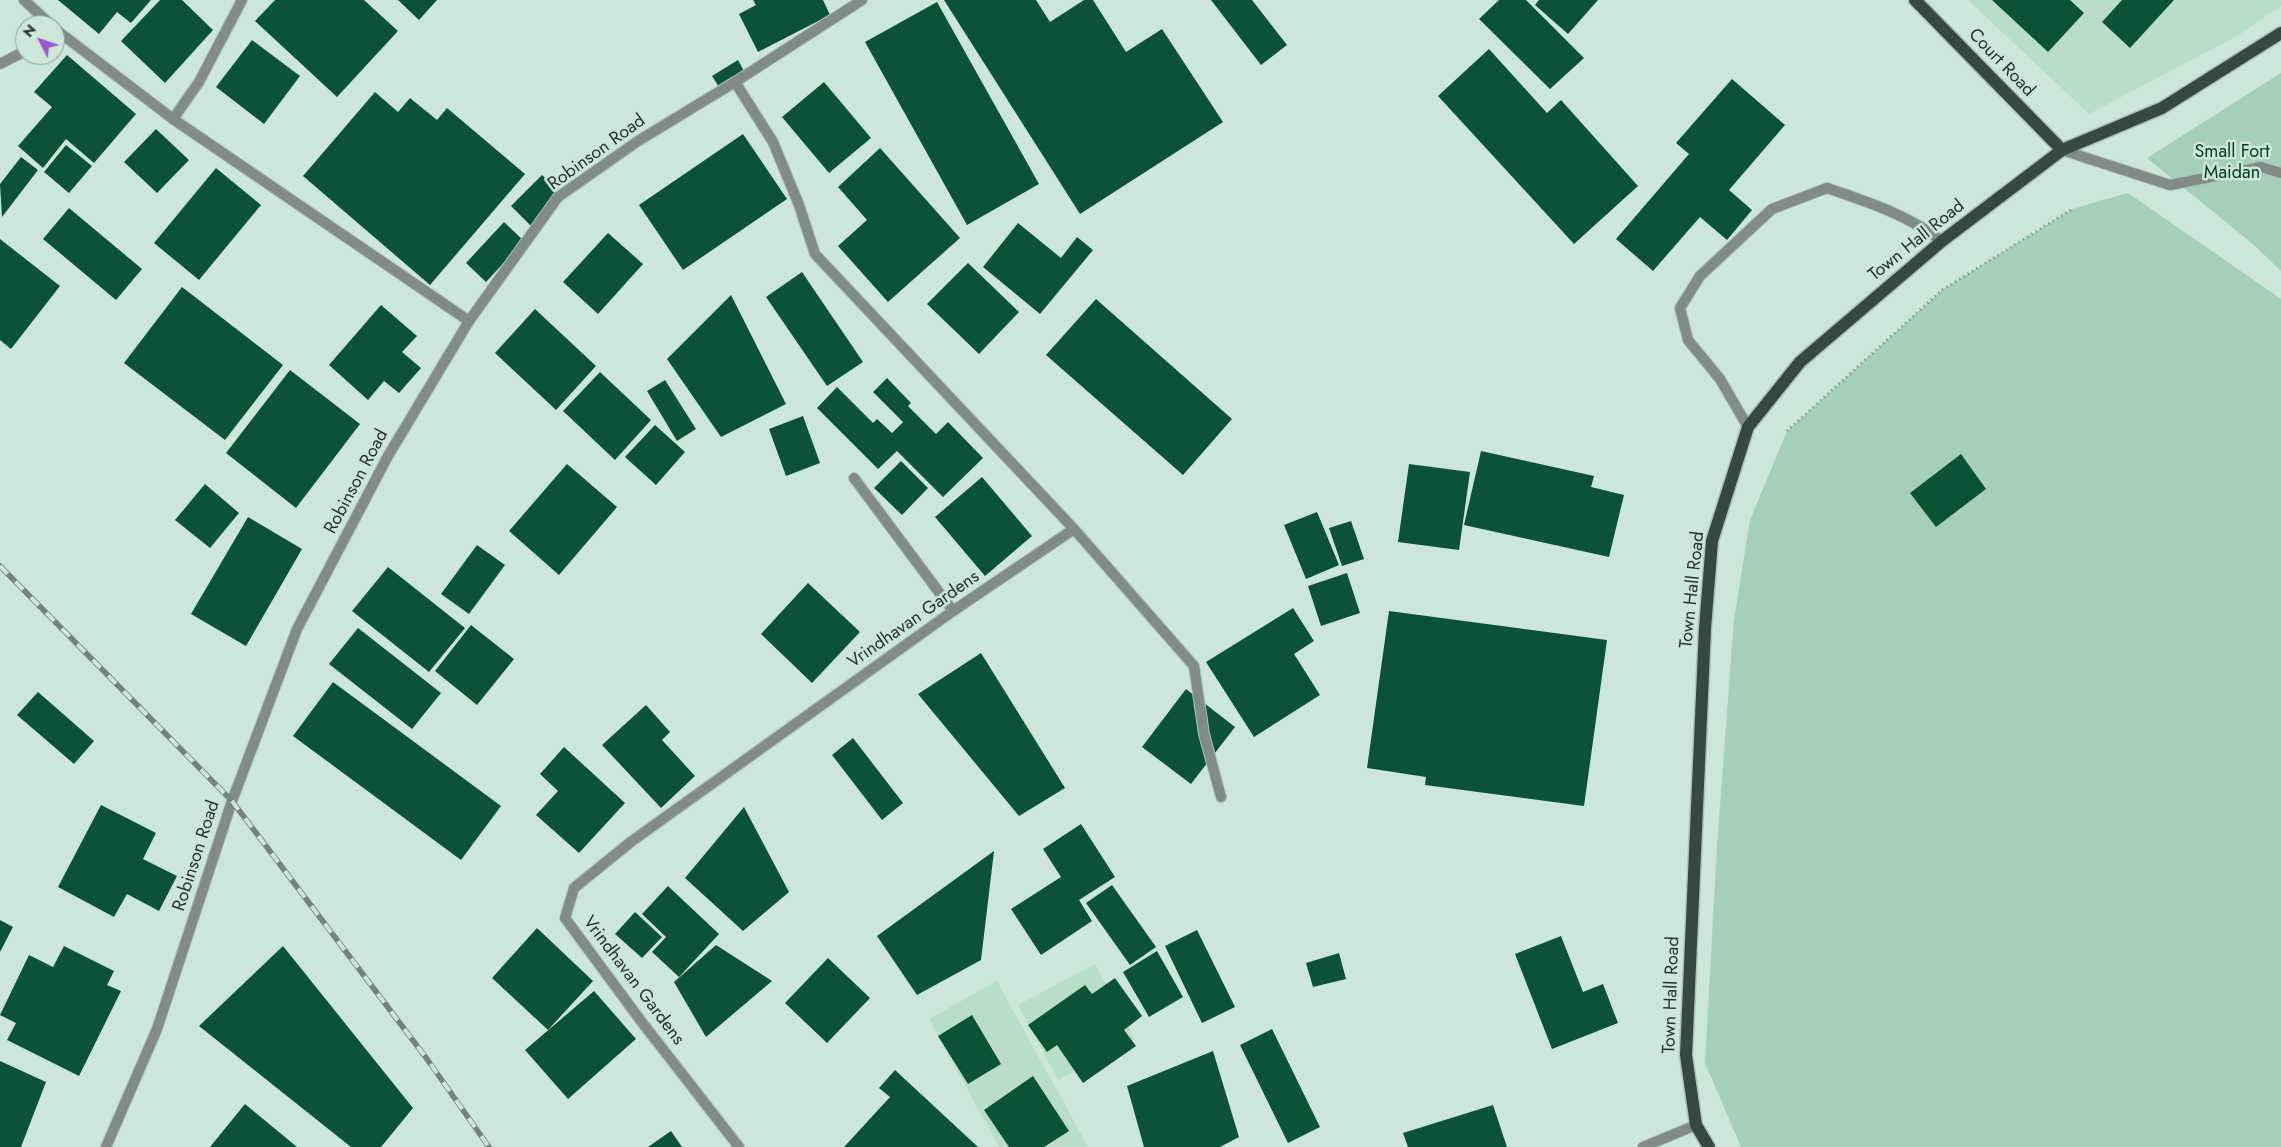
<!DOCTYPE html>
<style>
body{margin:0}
#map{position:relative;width:2281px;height:1147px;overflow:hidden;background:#cce7d7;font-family:Jost,sans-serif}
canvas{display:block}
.north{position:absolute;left:15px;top:15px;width:50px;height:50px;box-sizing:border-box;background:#cce7d7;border:1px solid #8a9f93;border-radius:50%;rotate:311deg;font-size:14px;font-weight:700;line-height:20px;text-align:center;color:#28332d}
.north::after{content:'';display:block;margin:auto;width:18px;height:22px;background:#9d58cd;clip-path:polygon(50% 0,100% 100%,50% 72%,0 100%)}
</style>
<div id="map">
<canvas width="2281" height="1147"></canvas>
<div class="north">N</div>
</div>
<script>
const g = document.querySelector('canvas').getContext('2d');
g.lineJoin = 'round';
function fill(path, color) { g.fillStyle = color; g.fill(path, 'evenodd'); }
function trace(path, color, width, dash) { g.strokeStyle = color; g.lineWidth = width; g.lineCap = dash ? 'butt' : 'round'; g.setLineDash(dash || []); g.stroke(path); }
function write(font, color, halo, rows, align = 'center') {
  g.font = font + ' Jost,sans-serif'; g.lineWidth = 5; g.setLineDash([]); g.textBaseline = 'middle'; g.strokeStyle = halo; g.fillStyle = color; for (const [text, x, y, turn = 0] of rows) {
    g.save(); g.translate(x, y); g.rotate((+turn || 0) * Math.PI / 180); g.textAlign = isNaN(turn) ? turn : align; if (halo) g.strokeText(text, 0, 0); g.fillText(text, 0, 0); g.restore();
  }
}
fill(new Path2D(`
 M1968 0H2281V6L2237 36 2089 114Z
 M1095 964 1135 1039 1058 1080 1018 1005Z
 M997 981 1088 1147H999L929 1019Z`), '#baddc8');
fill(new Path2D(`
 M2281 73V271L2254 245 2147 158Z
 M2128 193 2281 299V1147H1741L1705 1063 1717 846 1734 619 1750 520 1787 431 1942 290 2072 209Z`), '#a5cfb6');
fill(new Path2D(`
 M58 0H151L131 23 117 12 99 34Z
 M160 0H182L213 30 165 83 121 41Z
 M275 0H364L398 31 337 97 255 21Z
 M398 0H437L419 20Z
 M753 0H823L830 15 758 52 739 14 756 5Z
 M944 0H1036L1050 22 1084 0H1093L1126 52 1162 29 1223 122 1080 214Z
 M1211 0H1252L1287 45 1261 65Z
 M1499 0H1526L1584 58 1550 89 1479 19Z
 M1539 0H1598L1568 34 1535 5Z
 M1992 0H2070L2084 13 2048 52Z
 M2122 0H2174L2130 48 2102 22Z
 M937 2 1039 184 967 225 865 42Z
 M252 40 300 76 264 124 216 87Z
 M1489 49 1547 113 1561 100 1638 186 1574 244 1438 96Z
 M67 55 136 114 94 163 66 139 43 168 18 146 52 107 34 92Z
 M738 60 744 71 719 87 712 76Z
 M1732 79 1785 125 1729 190 1752 210 1727 240 1700 217 1653 271 1616 239 1689 154 1676 143Z
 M824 82 871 138 829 173 782 117Z
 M375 92 398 112 410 98 437 120 447 108 525 174 430 285 303 176Z
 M156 129 189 160 157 193 124 162Z
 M743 134 787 199 683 270 639 205Z
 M66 145 92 166 69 193 44 172Z
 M880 148 960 238 888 302 838 246 867 220 838 187Z
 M21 157 38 170 2 217 0 184Z
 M216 168 261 205 199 280 154 243Z
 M542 175 566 197 535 230 511 206Z
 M69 208 142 269 116 300 43 239Z
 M504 222 524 241 486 282 466 263Z
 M1018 223 1061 258 1077 237 1093 250 1040 314 983 267Z
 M608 233 643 264 598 314 563 282Z
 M0 239 60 286 11 349 0 340Z
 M968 263 1019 312 979 354 927 304Z
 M802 272 863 362 827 386 766 297Z
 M182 287 283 365 225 440 124 363Z
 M731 295 786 404 721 437 667 359Z
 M1096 299 1232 419 1183 475 1046 355Z
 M381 305 417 336 402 352 421 368 399 393 384 381 368 400 329 365Z
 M535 309 596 366 556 410 495 353Z
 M290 370 360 424 296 508 226 453Z
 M600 372 651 420 615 460 563 411Z
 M887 378 911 403 908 406 936 434 948 422 983 458 943 497 897 451 878 469 817 408 837 387 873 423 877 419 892 433 903 422 873 392Z
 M665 380 696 429 677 441 647 391Z
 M803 416 820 463 786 476 769 429Z
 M655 425 685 452 656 485 625 457Z
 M1481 451 1594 476 1591 487 1624 495 1609 557 1464 525Z
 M1961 454 1986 489 1936 527 1910 493Z
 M901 461 928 488 902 515 874 488Z
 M567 464 617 507 559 575 509 531Z
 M1409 464 1470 472 1459 550 1398 542Z
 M982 477 1032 536 985 576 935 517Z
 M205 484 239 513 210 548 175 520Z
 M1317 512 1339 565 1306 579 1284 525Z
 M248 517 302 549 246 646 191 614Z
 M1351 521 1364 559 1342 566 1329 528Z
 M477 545 505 565 469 614 441 594Z
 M388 567 465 628 429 672 352 611Z
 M1347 573 1360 613 1321 626 1308 586Z
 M808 583 860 632 812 683 761 634Z
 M1293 608 1314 641 1294 654 1320 695 1254 737 1206 662Z
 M1389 611 1607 640 1584 806 1425 785 1426 777 1367 768Z
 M471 625 514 659 477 705 435 671Z
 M358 628 441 693 412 729 329 664Z
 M981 653 1065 788 1019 816 918 694Z
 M333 682 501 806 461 860 293 736Z
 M1186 689 1235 727 1191 784 1142 747Z
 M38 692 94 741 74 764 17 715Z
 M646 705 670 732 662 740 695 776 661 808 602 745Z
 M853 738 903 803 882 820 832 755Z
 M564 747 625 803 579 853 536 815 558 791 540 774Z
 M101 805 156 833 143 859 177 876 159 911 127 894 114 917 58 887Z
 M744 807 789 892 743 931 685 878Z
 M1081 824 1115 877 1079 900 1092 921 1041 955 1011 909 1061 877 1043 849Z
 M994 851 981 960 917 995 877 936Z
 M1112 885 1156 947 1130 965 1086 903Z
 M668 886 719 934 679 977 652 952 666 937 642 914Z
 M635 912 662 937 642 958 615 934Z
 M0 920 13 927 0 952Z
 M537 928 593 981 548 1030 492 978Z
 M1197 930 1235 1007 1202 1023 1165 946Z
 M1561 936 1583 992 1603 984 1618 1023 1552 1049 1515 954Z
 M716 945 772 981 706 1037 674 982Z
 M64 946 114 971 107 985 121 991 79 1076 7 1040 16 1023 0 1015 29 955 53 967Z
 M283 946 413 1108 381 1147H351L199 1026Z
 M1157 951 1183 997 1149 1017 1123 972Z
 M1339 953 1346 979 1313 987 1306 963Z
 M828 958 870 998 827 1043 785 1003Z
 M1115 978 1142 1016 1124 1030 1136 1046 1083 1083 1057 1045 1047 1052 1028 1025 1085 985 1092 994Z
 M594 991 636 1039 568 1099 525 1050Z
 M972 1015 1001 1064 968 1084 938 1036Z
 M1272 1029 1320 1127 1288 1143 1240 1045Z
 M1213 1051 1239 1137 1220 1147H1144L1127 1086Z
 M0 1061 46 1082 21 1147H0Z
 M895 1070 978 1147H844L890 1097 879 1088Z
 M1033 1076 1069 1131 1044 1147H1009L984 1110Z
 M245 1104 297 1147H210Z
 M1493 1105 1507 1147H1408L1403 1133Z
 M671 1131 682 1147H648Z`), '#0c5335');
const service = new Path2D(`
 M2062 150 2170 185 2261 167 2281 173`);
const minor = new Path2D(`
 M24 0 51 25
 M55 29 173 119 469 321
 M0 64 25 51
 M735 82 773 142 799 205 815 254 1074 529 953 611 632 841 574 888 565 918 641 1021 739 1147
 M173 119 199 82 242 0
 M854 478 953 611
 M1074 529 1194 666 1204 734 1221 797
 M1643 1147 1696 1125`);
const tertiary = new Path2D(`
 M1748 427 1720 379 1688 340 1680 308 1700 276 1772 209 1827 188C1868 202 1908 215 1942 241
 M106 1147 157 1029 232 801 297 629 388 456 469 321 558 197 638 141 735 82 862 0`);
const primary = new Path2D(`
 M1915 0 2062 150
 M1709 1147 1696 1125 1686 1055 1705 628 1712 541 1748 427 1800 362 1942 241 2062 150 2162 108 2281 33`);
trace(service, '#abc3b5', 12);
trace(minor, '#abc3b5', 12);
trace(tertiary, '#abc3b5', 12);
trace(primary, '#abc3b5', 15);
trace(new Path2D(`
 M1787 431 1942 290 2072 209`), '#76897e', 3, [1, 4]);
trace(service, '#818c85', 10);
trace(minor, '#818c85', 10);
trace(tertiary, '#818c85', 10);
trace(primary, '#36493e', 12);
const rail = new Path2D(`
 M0 566 232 801 427 1059 489 1147`);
trace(rail, '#73857b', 5.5);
trace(rail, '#cce7d7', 4, [11]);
write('18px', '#28332d', '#cce7d7', [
 ["Court Road",2001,63,46],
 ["Robinson Road",597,153,-36],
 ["Town Hall Road",1917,241,-39],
 ["Robinson Road",357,482,-62],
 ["Town Hall Road",1693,590,-84],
 ["Vrindhavan Gardens",914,620,-35],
 ["Robinson Road",197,856,-72],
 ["Vrindhavan Gardens",633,981,53],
 ["Town Hall Road",1672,995,-88]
]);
write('18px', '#003720', '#cce7d7', [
 ["Small Fort",2232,153],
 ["Maidan",2232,174]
]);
</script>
